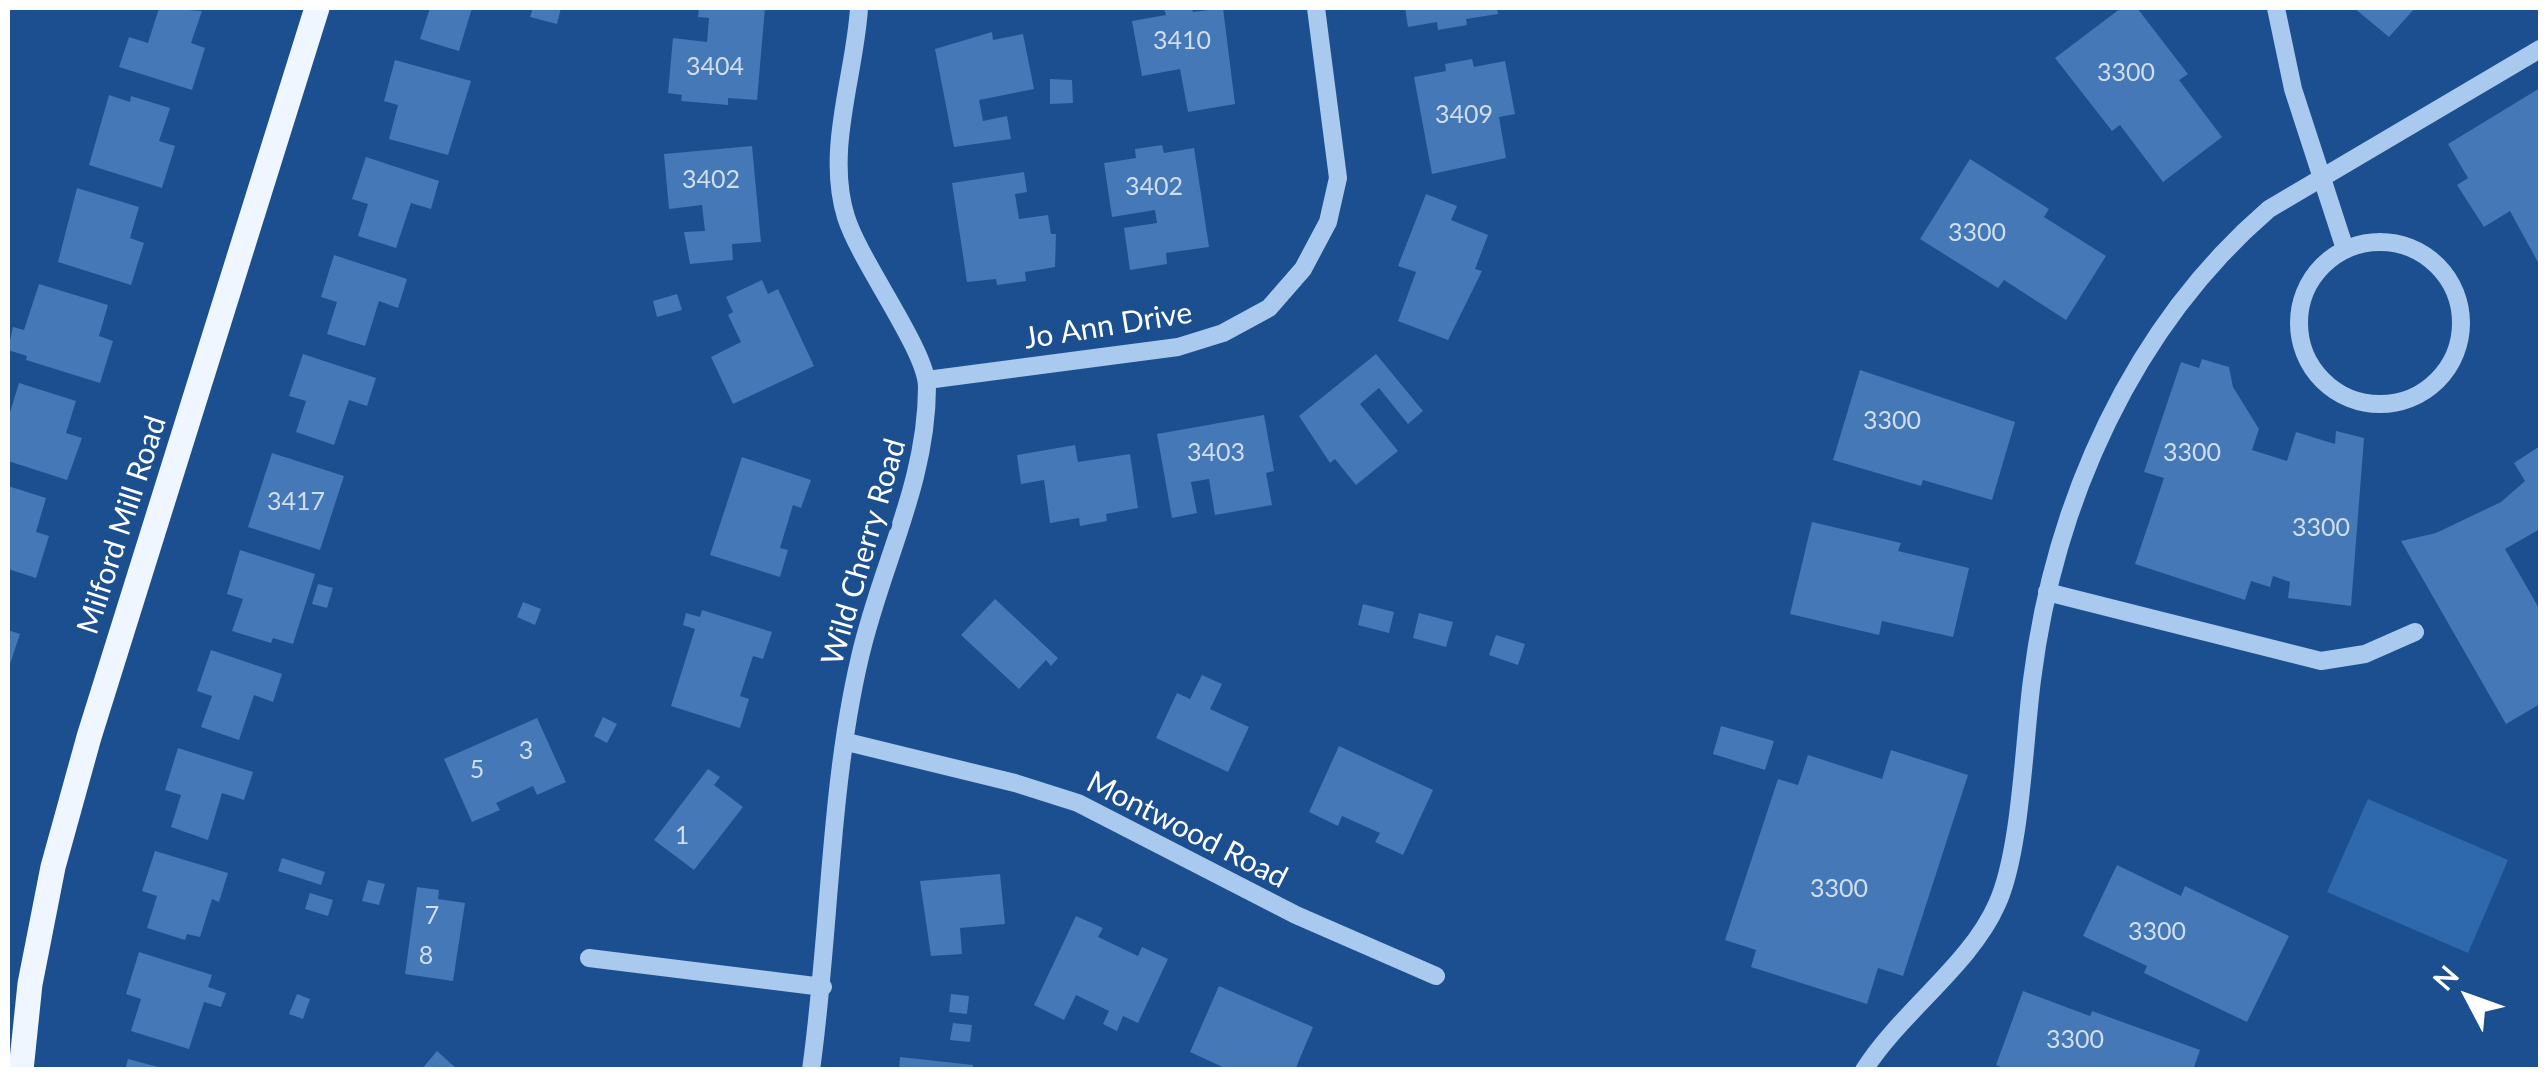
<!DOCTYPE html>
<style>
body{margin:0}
#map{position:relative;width:2548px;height:1077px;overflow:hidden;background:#1b4f8f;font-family:Lato,sans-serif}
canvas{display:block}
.frame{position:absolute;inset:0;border:10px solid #fff;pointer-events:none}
.north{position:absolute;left:2418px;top:947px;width:100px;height:100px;-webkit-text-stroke:8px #1b4f8f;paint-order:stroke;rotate:311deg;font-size:28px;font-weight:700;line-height:40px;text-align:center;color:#fff}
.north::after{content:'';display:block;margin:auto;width:35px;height:45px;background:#fff;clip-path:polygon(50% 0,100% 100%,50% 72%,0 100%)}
</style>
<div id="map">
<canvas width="2548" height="1077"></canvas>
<div class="frame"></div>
<div class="north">N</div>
</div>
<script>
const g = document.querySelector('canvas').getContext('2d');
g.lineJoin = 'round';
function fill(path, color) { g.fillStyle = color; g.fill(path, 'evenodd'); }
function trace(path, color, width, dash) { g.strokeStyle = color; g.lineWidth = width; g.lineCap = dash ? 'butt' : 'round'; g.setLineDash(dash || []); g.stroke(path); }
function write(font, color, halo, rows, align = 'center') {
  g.font = font + ' Lato,sans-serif'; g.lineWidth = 10; g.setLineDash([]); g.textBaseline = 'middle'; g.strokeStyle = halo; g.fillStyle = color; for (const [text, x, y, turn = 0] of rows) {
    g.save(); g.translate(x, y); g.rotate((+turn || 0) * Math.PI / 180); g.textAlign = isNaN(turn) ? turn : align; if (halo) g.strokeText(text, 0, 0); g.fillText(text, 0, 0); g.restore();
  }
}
fill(new Path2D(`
 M2368 799 2508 860 2468 953 2327 892Z`), '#2e69ad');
fill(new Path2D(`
 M159 8 202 11 191 43 205 48 192 90 119 67 129 37 148 43Z
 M430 8H472L459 51 420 39Z
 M533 8H561L557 24 530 17Z
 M699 8H765L757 100 728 98V105L681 101 682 95 668 93 673 38 707 42 709 18 698 17Z
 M1164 8H1192L1193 12 1223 8 1235 104 1188 112 1180 69 1142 76 1132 21 1166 15Z
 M1405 8H1497L1498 14 1466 19 1467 25 1438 30 1437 22 1408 27Z
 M2121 8H2137L2188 74 2179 80 2222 137 2163 182 2120 125 2112 131 2055 58Z
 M2354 8H2415L2389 37Z
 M992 32 993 40 1023 34 1034 89 979 100 983 121 1007 116 1011 139 954 147 935 49Z
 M1472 59 1474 67 1505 61 1515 114 1499 117 1506 158 1432 174 1414 77 1446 71 1445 64Z
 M395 60 471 81 448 155 389 139 398 105 384 101Z
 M1050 79 1072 80 1073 103 1050 104Z
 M2540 88V266L2510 211 2484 227 2457 185 2468 178 2448 144Z
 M109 95 130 102 131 96 170 108 159 141 175 146 162 188 89 165Z
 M1162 145 1164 153 1194 148 1209 247 1166 253 1167 264 1130 270 1124 228 1157 223 1155 210 1112 217 1104 163 1136 158 1135 149Z
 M752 146 761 242 732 244 733 260 690 264 684 232 705 231 702 205 669 209 664 154Z
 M366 157 439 181 431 209 411 203 396 248 358 236 368 204 352 199Z
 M1970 159 2049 209 2044 217 2106 256 2066 320 2004 280 1998 288 1920 239Z
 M1024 172 1027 192 1015 194 1019 219 1048 215 1051 234H1056L1055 267 1025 272 1026 281 997 285 996 279 967 282 952 183Z
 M77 188 139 207 130 238 144 243 131 285 58 262Z
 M1426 194 1457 206 1451 220 1488 235 1475 269 1482 271 1448 340 1398 321 1416 272 1398 266Z
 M334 255 407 279 398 308 379 301 365 346 327 334 337 302 321 297Z
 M762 280 768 294 778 289 814 366 733 404 711 357 741 342 728 315 733 312 726 297Z
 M39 284 108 305 99 336 113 341 100 383 26 360 27 356 8 350 13 327 24 330Z
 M677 294 682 310 657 317 653 301Z
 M303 354 376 378 367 406 349 400 334 445 296 432 306 401 289 396Z
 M1376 354 1423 411 1408 424 1379 388 1360 404 1398 451 1356 485 1335 459 1330 463 1299 416Z
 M2202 359 2229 367 2233 387 2259 429 2252 450 2287 461 2296 432 2335 444 2336 431 2364 438 2351 606 2288 598 2290 582 2273 576 2270 587 2251 581 2245 600 2135 564 2164 478 2144 472 2181 362 2199 368Z
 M1860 370 2015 422 1992 500 1923 480 1921 486 1833 460Z
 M19 383 76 401 66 433 82 438 67 480 8 461V419Z
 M1264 415 1274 471 1266 473 1272 505 1215 515 1209 479 1191 482 1197 513 1172 518 1157 434Z
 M1075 445 1078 462 1130 454 1138 508 1106 514 1107 521 1080 526 1079 518 1050 523 1044 480 1021 484 1017 455Z
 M2540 446V529L2505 549 2540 610V704L2506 724 2401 541 2436 533 2501 502 2525 481 2514 463Z
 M272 453 344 476 320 550 248 527Z
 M742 457 811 480 801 508 793 505 780 548 788 550 780 577 710 555Z
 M8 486 46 498 36 532 49 536 36 578 8 569Z
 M1812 522 1901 543 1898 551 1969 568 1953 637 1882 621 1879 635 1790 614Z
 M240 550 315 574 293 644 273 638 271 643 232 631 243 599 227 594Z
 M318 584 333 588 327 608 312 604Z
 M995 599 1058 658 1051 666 1046 660 1019 689 961 635Z
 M523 602 541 609 535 625 517 617Z
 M1363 604 1394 612 1389 633 1358 625Z
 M702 610 772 632 763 659 753 656 740 696 749 699 740 728 671 706 695 629 683 625 686 613 700 617Z
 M1419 613 1453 622 1446 647 1413 638Z
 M8 630 20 634 8 670Z
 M1496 635 1525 644 1518 665 1489 655Z
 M211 650 282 674 273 702 254 695 239 740 201 727 212 696 197 691Z
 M1202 675 1222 684 1210 709 1249 727 1228 772 1156 738 1177 693 1190 699Z
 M603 717 617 724 607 743 594 736Z
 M537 718 566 782 537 795 533 786 496 803 500 810 472 822 444 759Z
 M1721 726 1774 741 1765 770 1713 754Z
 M1339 746 1433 790 1403 855 1375 842 1380 833 1342 816 1338 826 1309 812Z
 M178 748 253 772 244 800 222 793 208 840 171 827 181 795 165 790Z
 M1891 750 1968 775 1903 976 1878 968 1867 1004 1751 967 1756 950 1725 940 1778 779 1798 785 1808 755 1882 779Z
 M708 769 720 777 714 785 743 807 694 870 654 840Z
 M155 851 228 873 219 902 212 899 200 937 187 934 185 940 147 928 157 896 142 891Z
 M282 858 325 872 321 885 278 871Z
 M2117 865 2181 896 2185 886 2289 936 2247 1022 2144 973 2147 966 2083 936Z
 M1000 874 1005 924 960 928 962 954 931 956 920 881Z
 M368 880 385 884 379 905 362 901Z
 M417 887 439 890 438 899 465 903 453 981 405 974Z
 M310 893 333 900 328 916 305 909Z
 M1076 916 1103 928 1098 937 1138 956 1142 947 1168 959 1138 1023 1123 1016 1117 1031 1103 1024 1109 1011 1076 995 1064 1020 1034 1005Z
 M139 952 212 975 208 987 226 993 221 1007 204 1002 189 1049 131 1031 141 999 126 994Z
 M1219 986 1313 1027 1295 1070H1229L1190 1052Z
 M2023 991 2090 1016 2092 1011 2200 1050 2193 1070H2009L1996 1065Z
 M297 994 310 999 303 1019 289 1014Z
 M951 994 969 996 967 1014 949 1012Z
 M953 1023 972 1025 970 1042 950 1040Z
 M437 1051 458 1070H421Z
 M900 1057 973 1065V1070H899Z
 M128 1059 162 1068V1070H125Z`), '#4478b7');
trace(new Path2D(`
 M2276 8 2293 89 2345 249
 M2299 323a81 81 0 1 1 162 0a81 81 0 1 1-162 0Z
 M927 380 1178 347 1223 333 1269 308 1303 269 1328 222 1338 178 1316 8
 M2047 592 2321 661 2365 654 2415 632
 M847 742 1015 783 1078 803 1296 915 1436 976
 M589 958 823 987
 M811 1070C830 935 829 788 860 657 881 565 927 483 927 387 927 351 860 262 846 217 825 150 855 75 859 8
 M1864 1070C1901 1012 1971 964 1997 904 2021 852 2024 740 2032 680 2054 503 2132 327 2269 209L2540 49`), '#a9c9ee', 18);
trace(new Path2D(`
 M21 1070 30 984 53 867 89 737 317 8`), '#f0f6ff', 25);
write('25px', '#d0dded', null, [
 ["3410",1182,41],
 ["3404",715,67],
 ["3300",2126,73],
 ["3409",1464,115],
 ["3402",711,180],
 ["3402",1154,187],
 ["3300",1977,233],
 ["3300",1892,421],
 ["3403",1216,453],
 ["3300",2192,453],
 ["3417",296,502],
 ["3300",2321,528],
 ["3",526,751],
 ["5",477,770],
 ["1",682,836],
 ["3300",1839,889],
 ["7",432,916],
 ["3300",2157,932],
 ["8",426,956],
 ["3300",2075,1040]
]);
write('30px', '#fff', '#1b4f8f', [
 ["Jo Ann Drive",1108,326,-9],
 ["Milford Mill Road",122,525,-72],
 ["Wild Cherry Road",864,552,-74],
 ["Montwood Road",1187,830,27]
]);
</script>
